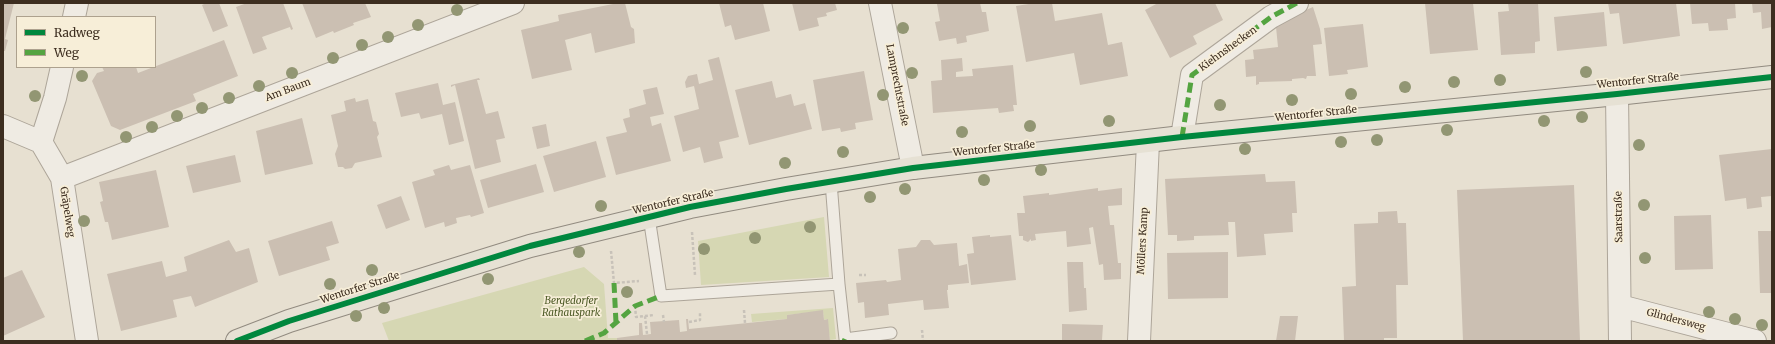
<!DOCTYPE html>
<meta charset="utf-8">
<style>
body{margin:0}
#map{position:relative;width:1775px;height:344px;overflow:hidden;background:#e7e0d1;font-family:Merriweather,serif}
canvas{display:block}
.frame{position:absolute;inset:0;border:4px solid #3d2e20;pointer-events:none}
.legend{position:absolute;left:16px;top:16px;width:140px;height:52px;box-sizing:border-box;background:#f7eed8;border:1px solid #ada18e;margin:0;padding:5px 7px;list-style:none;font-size:12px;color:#3d2e20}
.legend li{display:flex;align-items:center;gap:8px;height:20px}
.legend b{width:20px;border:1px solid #ada18e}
</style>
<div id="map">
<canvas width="1775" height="344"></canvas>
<div class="frame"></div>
<ul class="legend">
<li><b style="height:5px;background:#00873e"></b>Radweg</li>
<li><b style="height:5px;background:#54a441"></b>Weg</li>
</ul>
</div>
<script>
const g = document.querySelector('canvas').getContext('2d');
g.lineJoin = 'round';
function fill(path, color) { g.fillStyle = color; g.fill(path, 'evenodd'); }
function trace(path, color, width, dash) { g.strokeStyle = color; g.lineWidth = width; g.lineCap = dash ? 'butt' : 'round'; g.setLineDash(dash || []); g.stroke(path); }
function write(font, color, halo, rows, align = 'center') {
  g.font = font + ' Merriweather,serif'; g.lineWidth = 3.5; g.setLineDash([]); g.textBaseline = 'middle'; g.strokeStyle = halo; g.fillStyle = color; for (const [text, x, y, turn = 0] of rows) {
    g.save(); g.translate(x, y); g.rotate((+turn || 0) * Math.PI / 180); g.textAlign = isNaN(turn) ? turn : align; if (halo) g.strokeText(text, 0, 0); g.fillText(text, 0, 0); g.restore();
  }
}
fill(new Path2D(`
 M824 217 829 277 701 285 698 241Z
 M584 267 604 284 608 338H617V341H389L382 323Z
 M833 308 836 339 830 340 827 319 824 320 823 311 787 315V319L752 322 751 314Z`), '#d6d7b3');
fill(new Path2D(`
 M3 3H14L5 39 8 40 5 51H3Z
 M206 3H219L228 26 213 32 202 5Z
 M247 3H283L293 29 291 30 290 27 262 37 267 49 253 54 236 7Z
 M302 3H365L371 17 353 23 354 25 334 33 333 31 316 38Z
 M618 3H625L631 27 634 29 635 43 595 53 591 33 565 40 572 70 532 79 521 30 559 21 558 15Z
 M719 3H763L770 31 735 40 731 25 725 27Z
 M792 3H835L837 10 826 13 827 16 817 18 819 26 799 31Z
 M941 3H980L982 12H986L989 31 966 36 967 42 957 44 956 38 939 41 935 22 940 21 937 4Z
 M1035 3H1052L1055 21 1102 13 1108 45 1122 42 1128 76 1080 85 1074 53 1026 62 1016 6Z
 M1158 3H1215L1223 20 1193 36 1197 44 1170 58 1145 10Z
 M1425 3H1473L1478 50 1430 54Z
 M1508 3H1538L1540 41 1535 42V53L1501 55 1498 12 1509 11Z
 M1608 3H1676L1680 36 1623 44 1619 13 1610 14Z
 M1690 3H1735L1736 18 1727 19 1728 30 1709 31 1708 23 1692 24Z
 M1752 3H1772V27L1762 29 1761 12 1753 13Z
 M1313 7 1320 29 1322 44 1313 45 1316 76H1307L1306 79 1303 78 1292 79V81L1259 82V84L1256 85V76L1246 77 1245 60 1254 59 1253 50 1278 47 1276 27 1299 13Z
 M1604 12 1607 46 1557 51 1554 17Z
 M1363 24 1368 67 1347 70 1348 74 1329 76 1324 28Z
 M224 40 238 76 193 94 196 101 120 130 111 126 92 81 97 73 104 71 102 67H136L138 73Z
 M719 57 739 137 719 142 723 158 704 163 700 147 683 152 674 116 699 109 694 86 686 88 685 82 688 76 697 74 699 84 713 80 708 60Z
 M962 58 963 71 956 72V77L973 76 972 69 1013 65 1017 105H1013L1014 111 999 113 998 108 933 113 931 81 942 80 941 60Z
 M864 71 873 120 855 123 856 129 841 132 840 128 822 131 813 80Z
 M479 78 480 80H477L486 114 498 111 505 138 496 140 501 162 475 169 455 85 451 87V85Z
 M772 81 776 98 791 94 794 106 805 103 812 129 749 145 735 90Z
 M438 83 443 105 455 102 464 141 449 145 442 114 421 119 419 113 401 117 395 93Z
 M657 87 664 114 650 117 652 126 661 123 671 161 616 175 606 137 627 132 623 119 630 117 629 109 646 104 643 90Z
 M355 98 356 102 368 99 373 121 376 122 379 134 377 137 382 157 355 163 352 168 345 169 343 167H338L335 154 338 146 331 115 346 111 344 101Z
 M302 118 313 164 265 175 256 131Z
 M546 124 550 146 537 149 532 127Z
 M596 141 606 177 554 192 543 156Z
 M1772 149V196L1761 197 1762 207 1747 209 1746 198 1725 201 1719 155Z
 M235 155 241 182 193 193 186 166Z
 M536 164 544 192 488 208 480 180Z
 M449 165 451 170 470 165 484 213 471 217 470 215 456 218 457 223 445 227 444 222 425 228 412 182 435 175 433 170Z
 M156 170 169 227 112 240 108 222H105L100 202 103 201 99 182Z
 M1265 174 1266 182 1295 181 1297 213H1292L1293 232 1264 234 1266 255 1237 257 1235 222H1228L1229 235 1194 236V240L1177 241V235H1168L1165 179Z
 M1574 185 1580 341H1463L1457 190Z
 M1098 188V191L1122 188V205L1108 206 1110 225H1114L1118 263H1121V279L1104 280 1103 264 1099 265 1093 227 1089 228 1091 244 1067 247 1066 231 1035 234 1036 240 1031 241V239L1028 242 1023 240V236H1019L1017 213H1025L1023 196 1049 193V195Z
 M401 196 410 220 386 229 377 205Z
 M1397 211 1398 223H1406L1408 285H1396L1397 338H1384V341H1344L1342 287 1356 286 1354 224 1378 223V212Z
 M1711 215 1713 269 1675 270 1674 216Z
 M332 221 339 243 326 247 330 260 279 276 268 241Z
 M1758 231H1772V293H1760Z
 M990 235V237L1011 235 1016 280 971 285 967 254 974 253 972 237Z
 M229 240 236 252 249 248 258 282 195 307 191 296 173 300 177 317 121 331 107 274 162 261 166 277 187 271 184 257Z
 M921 240H930L934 245 957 243 959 266 967 264 969 283 948 285V290H947L949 308 924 310 923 300 888 304 889 315 865 318 864 302 858 303 856 283 886 280 887 282 901 280 898 249 916 247Z
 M1228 252V298L1168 299 1167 253Z
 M1067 262H1083L1084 288H1086L1087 310 1069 312Z
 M22 270 45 317 3 336V278Z
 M823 310 824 320 828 319 830 341H617V338L639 335V323H642L643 335 651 334 650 322 679 320 680 332 687 331 686 319H688L689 329 787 319V315Z
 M1280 316H1298L1295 341H1276Z
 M1062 324 1103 325 1102 340 1062 341Z`), '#cbbfb2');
const lane = new Path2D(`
 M649 217 661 296 839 284 831 182
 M839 284 845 339 891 333`);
const street = new Path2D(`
 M880 3 913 168
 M74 17 77 3
 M62 67 55 98 41 142 62 178 87 341
 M1617 94 1620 341
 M3 126 41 142
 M1182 137 1192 75 1271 17 1297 3
 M62 178 513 3
 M1620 306 1755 341
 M1139 341 1148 142`);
const primary = new Path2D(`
 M237 341 289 321 530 246 690 207 786 189 913 168 1182 137 1617 94 1772 77`);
trace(lane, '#ada599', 13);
trace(street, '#ada599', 24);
trace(primary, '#928b80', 24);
trace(new Path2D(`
 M692 232 695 275
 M611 251 614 283 639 281
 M859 275H866
 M635 306 636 317 654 315
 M744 310 745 323
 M663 315 664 322
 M645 316 647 334
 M689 322 700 320V313
 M922 330 923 341`), '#c8c2b9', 2.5, [3, 2]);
trace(lane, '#efebe3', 11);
trace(street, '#efebe3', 22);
trace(primary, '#e6e1d4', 22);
trace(new Path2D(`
 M1182 137 1192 75 1271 17 1297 3
 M614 283 616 323
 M585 341 604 333 635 306 661 296
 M844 341 845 339`), '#54a441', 5, [10, 5]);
trace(new Path2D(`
 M237 341 289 321 530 246 690 207 786 189 913 168 1182 137 1617 94 1772 77`), '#00873e', 6);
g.fillStyle = '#929673';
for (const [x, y] of [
 [457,10],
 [418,25],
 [903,28],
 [388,37],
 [362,45],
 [333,58],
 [1586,72],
 [292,73],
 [912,73],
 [82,76],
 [1500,80],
 [1454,82],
 [259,86],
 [1405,87],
 [1351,94],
 [883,95],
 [35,96],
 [229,98],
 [1292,100],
 [1220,105],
 [202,108],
 [177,116],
 [1582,117],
 [1109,121],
 [1544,121],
 [1030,126],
 [152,127],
 [1447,130],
 [962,132],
 [126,137],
 [1377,140],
 [1341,142],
 [1639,145],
 [1245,149],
 [843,152],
 [785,163],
 [1041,170],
 [984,180],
 [905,189],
 [870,197],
 [1644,205],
 [601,206],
 [84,221],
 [810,227],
 [755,238],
 [704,249],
 [579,252],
 [1645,258],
 [372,270],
 [488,279],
 [330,284],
 [627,292],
 [384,308],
 [1709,312],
 [356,316],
 [1735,319],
 [1762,325]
]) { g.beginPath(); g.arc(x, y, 6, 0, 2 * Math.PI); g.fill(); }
write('10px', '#3d2e20', '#f7eed8', [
 ["Kiehnshecken",1228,49,-36],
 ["Wentorfer Straße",1638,81,-6],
 ["Lamprechtstraße",897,85,79],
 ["Am Baum",288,90,-21],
 ["Wentorfer Straße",1316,114,-6],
 ["Wentorfer Straße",994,149,-6],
 ["Wentorfer Straße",673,202,-13],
 ["Gräpelweg",67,212,81],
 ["Saarstraße",1619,217,-91],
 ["Möllers Kamp",1143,241,-87],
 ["Wentorfer Straße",360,288,-18],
 ["Glindersweg",1676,320,15]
]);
write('italic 10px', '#4d5a26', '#f7eed8', [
 ["Bergedorfer",571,301],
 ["Rathauspark",571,313]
]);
</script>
